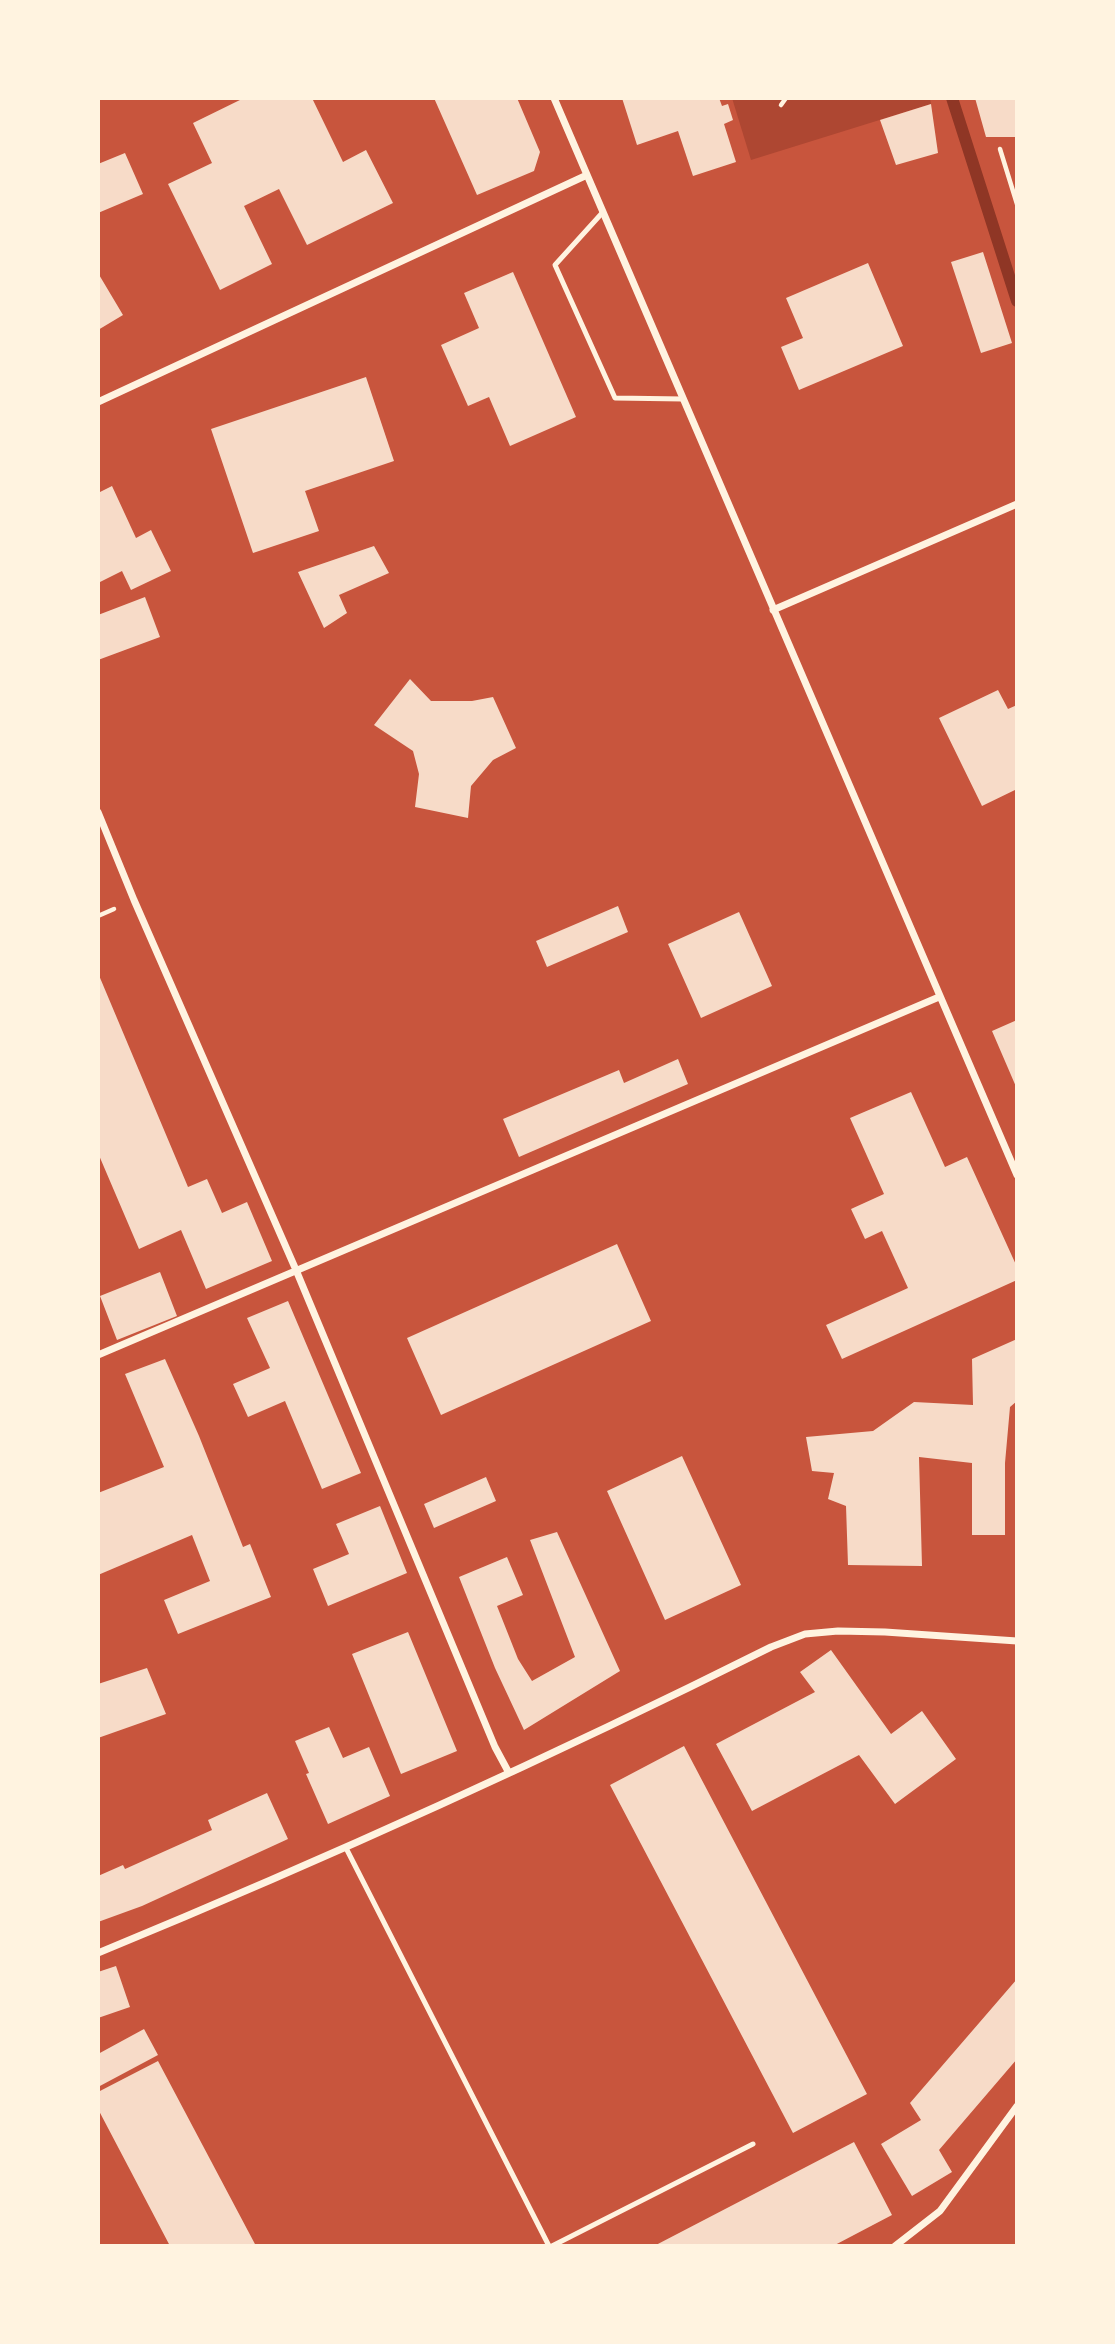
<!DOCTYPE html>
<style>
body{margin:0}
#map{position:relative;width:1115px;height:2344px;overflow:hidden;background:#c8553d;font-family:"Noto Sans",sans-serif}
canvas{display:block}
.frame{position:absolute;inset:0;border:100px solid #fff3e0;pointer-events:none}
</style>
<div id="map">
<canvas width="1115" height="2344"></canvas>
<div class="frame"></div>
</div>
<script>
const g = document.querySelector('canvas').getContext('2d');
g.lineJoin = 'round';
function fill(path, color) { g.fillStyle = color; g.fill(path, 'evenodd'); }
function trace(path, color, width, dash) { g.strokeStyle = color; g.lineWidth = width; g.lineCap = dash ? 'butt' : 'round'; g.setLineDash(dash || []); g.stroke(path); }
fill(new Path2D(`
 M732 98H930L931 104 751 160Z`), '#ae4732');
trace(new Path2D(`
 M952 98 1017 301`), '#8f3625', 12);
fill(new Path2D(`
 M244 98H312L343 162 366 150 393 203 307 245 279 189 244 206 272 264 220 290 168 184 212 163 193 123Z
 M434 98H517L540 152 534 171 477 195Z
 M622 98H719L722 106 728 104 733 120 724 124 736 162 693 176 678 131 637 145Z
 M975 98H1017V137H986Z
 M931 104 938 153 896 165 880 120Z
 M125 153 143 194 98 213V164Z
 M983 252 1012 343 981 353 951 262Z
 M868 263 903 346 799 390 781 347 803 338 786 298Z
 M513 272 576 417 510 446 489 397 468 406 441 345 479 328 464 293Z
 M98 273 123 315 98 330Z
 M366 377 394 461 305 491 319 531 253 553 211 429Z
 M112 486 136 538 151 530 171 571 131 590 122 571 98 583V493Z
 M374 546 389 573 339 595 347 613 324 628 298 572Z
 M145 597 160 637 98 660V615Z
 M410 679 431 701H472L493 697 516 748 493 760 471 786 468 818 415 807 419 774 413 751 374 725Z
 M998 690 1008 709 1017 705V789L982 806 939 718Z
 M618 906 628 932 547 967 536 941Z
 M739 912 772 986 701 1018 668 944Z
 M98 973 188 1187 207 1179 222 1213 247 1202 272 1261 206 1289 181 1230 139 1249 98 1153Z
 M1017 1020V1089L992 1031Z
 M678 1059 688 1084 519 1157 503 1119 619 1070 624 1083Z
 M911 1092 945 1167 967 1157 1017 1267V1280L842 1359 826 1325 908 1288 882 1231 865 1239 851 1209 884 1194 850 1118Z
 M617 1244 651 1321 441 1415 407 1338Z
 M160 1272 177 1316 117 1340 100 1296Z
 M288 1301 361 1473 322 1489 285 1401 248 1417 233 1384 270 1368 247 1318Z
 M1017 1339V1401L1010 1407 1005 1463V1535H972V1463L919 1457 922 1566 848 1565 846 1506 828 1499 834 1473 812 1471 806 1437 873 1431 914 1402 973 1405 972 1359Z
 M165 1359 199 1436 243 1547 250 1544 271 1597 178 1634 164 1600 210 1581 192 1535 98 1575V1493L164 1467 125 1374Z
 M682 1456 741 1585 665 1620 607 1491Z
 M486 1477 496 1501 434 1528 424 1504Z
 M380 1506 407 1573 328 1606 313 1569 349 1554 336 1524Z
 M557 1532 620 1671 524 1730 495 1668 459 1577 507 1557 523 1595 497 1606 518 1659 532 1681 575 1657 530 1540Z
 M408 1632 457 1751 401 1774 352 1654Z
 M831 1650 891 1734 922 1711 956 1759 895 1804 859 1755 752 1811 716 1744 815 1692 800 1672Z
 M147 1668 166 1714 98 1738V1684Z
 M329 1727 343 1758 369 1747 390 1796 328 1824 306 1774 309 1773 295 1741Z
 M684 1746 867 2094 793 2133 610 1785Z
 M267 1793 288 1839 142 1906 98 1922V1876L123 1865 125 1869 212 1830 208 1820Z
 M116 1966 130 2007 98 2018V1972Z
 M1017 1979V2059L939 2150 952 2172 912 2196 881 2144 921 2120 910 2103Z
 M144 2029 158 2055 98 2087V2054Z
 M158 2061 256 2246H170L98 2109V2092Z
 M854 2142 892 2215 833 2246H654Z`), '#f7dbc8');
trace(new Path2D(`
 M781 105 786 98
 M1000 149 1017 204
 M98 916 114 909`), '#fff3e0', 4.5);
trace(new Path2D(`
 M603 212 555 265 615 398 683 399
 M346 1848 549 2246
 M552 2246 753 2144`), '#fff3e0', 5);
trace(new Path2D(`
 M554 98 1017 1175
 M98 402 587 175
 M773 610 1017 504
 M98 812 134 900 296 1270 495 1747 509 1773
 M98 1355 939 997
 M98 1953C326 1859 551 1757 771 1647L805 1634 838 1631 885 1632 1017 1641
 M895 2246 940 2211 1017 2106`), '#fff3e0', 7);
</script>
